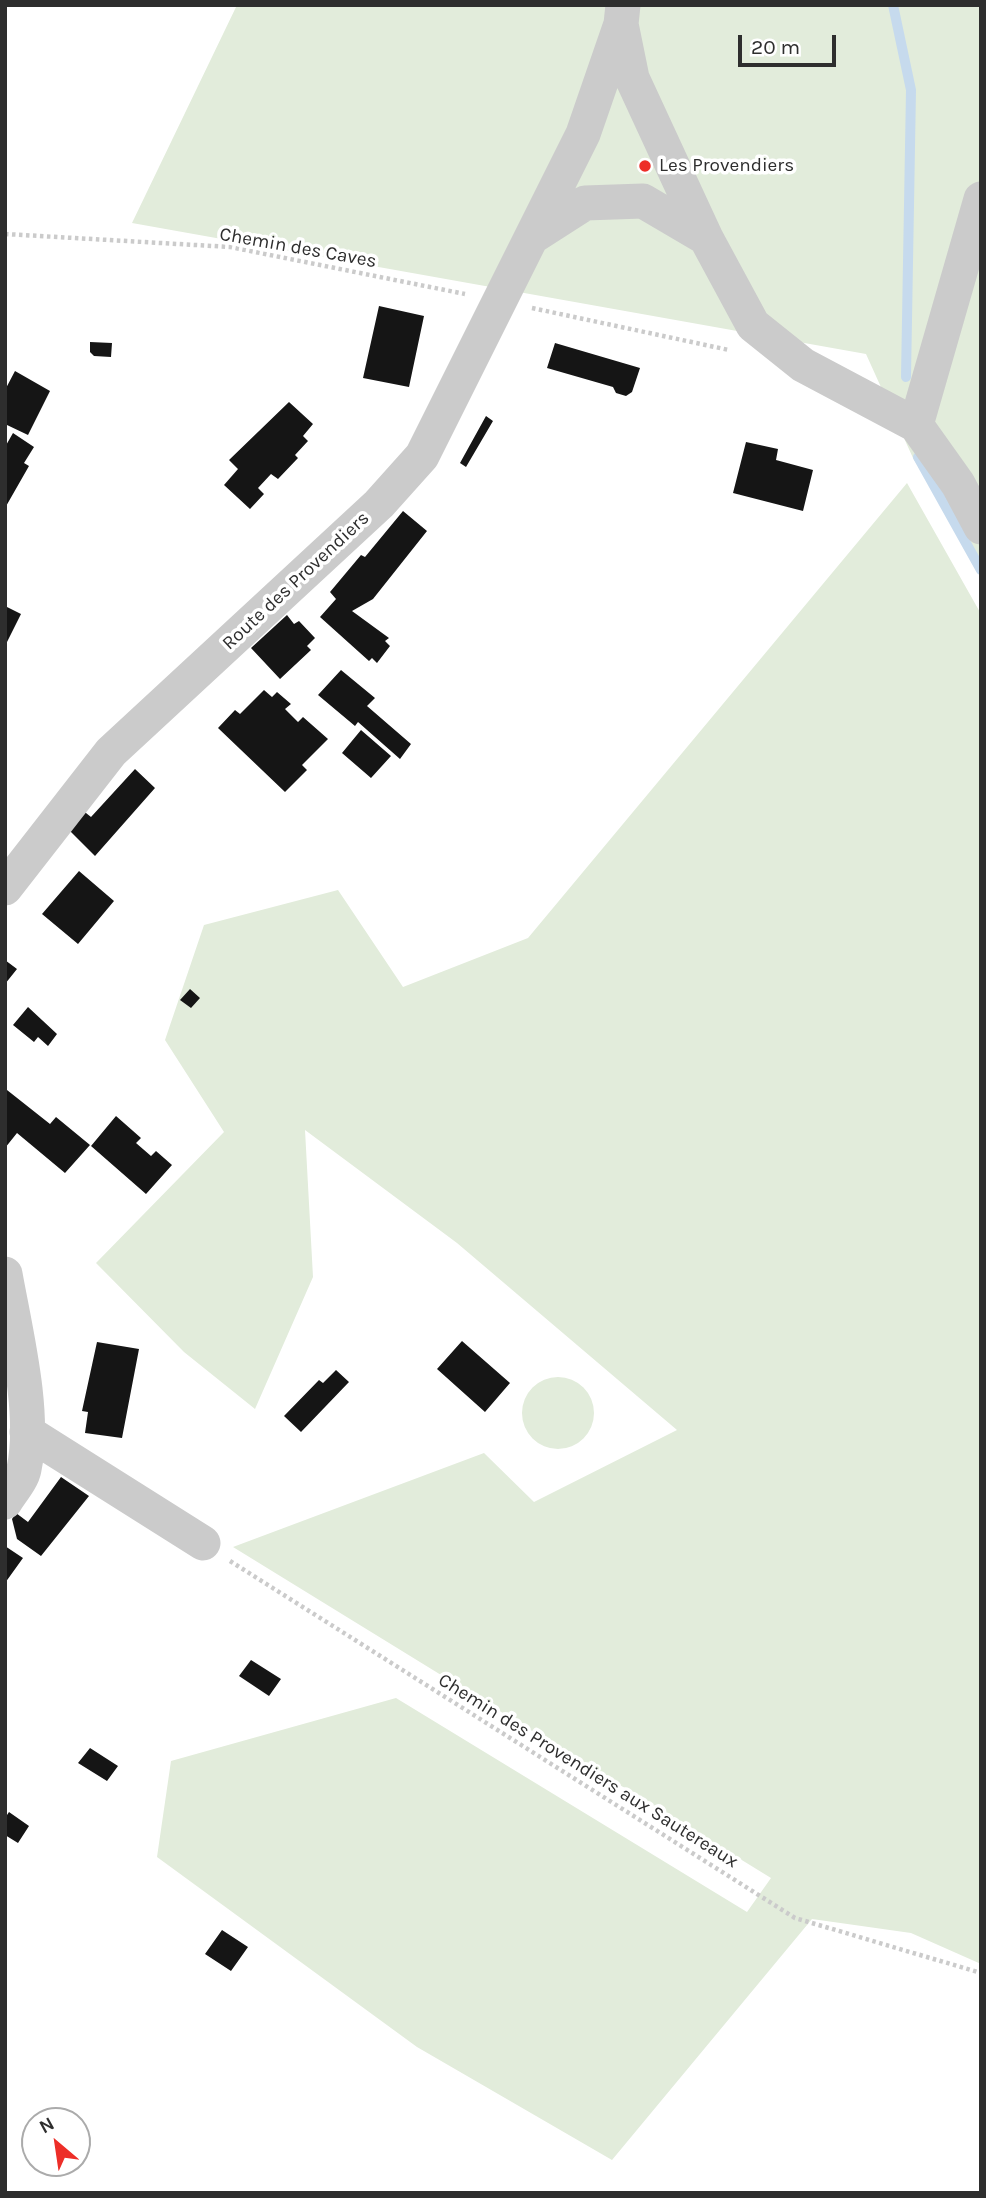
<!DOCTYPE html>
<style>
body{margin:0}
#map{position:relative;width:986px;height:2198px;overflow:hidden;background:#fff;font-family:Karla,sans-serif}
canvas{display:block}
.frame{position:absolute;inset:0;border:7px solid #2e2e2e;pointer-events:none}
.north{position:absolute;left:21px;top:2107px;width:70px;height:70px;box-sizing:border-box;background:#fff;border:2px solid #ababab;border-radius:50%;rotate:331deg;font-size:19px;font-weight:700;line-height:28px;text-align:center;color:#2e2e2e}
.north::after{content:'';display:block;margin:auto;width:24px;height:32px;background:#ed2e28;clip-path:polygon(50% 0,100% 100%,50% 72%,0 100%)}
.scale{position:absolute;left:738px;top:35px;width:98px;height:32px;box-sizing:border-box;border:4px solid #2e2e2e;border-top:0;padding-left:9px;font-size:21px;line-height:24px;white-space:nowrap;color:#2e2e2e;-webkit-text-stroke:5px #fff;paint-order:stroke}
</style>
<div id="map">
<canvas width="986" height="2198"></canvas>
<div class="frame"></div>
<div class="north">N</div>
<div class="scale">20 m</div>
</div>
<script>
const g = document.querySelector('canvas').getContext('2d');
g.lineJoin = 'round';
function fill(path, color) { g.fillStyle = color; g.fill(path, 'evenodd'); }
function trace(path, color, width, dash) { g.strokeStyle = color; g.lineWidth = width; g.lineCap = dash ? 'butt' : 'round'; g.setLineDash(dash || []); g.stroke(path); }
function write(font, color, halo, rows, align = 'center') {
  g.font = font + ' Karla,sans-serif'; g.lineWidth = 7; g.setLineDash([]); g.textBaseline = 'middle'; g.strokeStyle = halo; g.fillStyle = color; for (const [text, x, y, turn = 0] of rows) {
    g.save(); g.translate(x, y); g.rotate((+turn || 0) * Math.PI / 180); g.textAlign = isNaN(turn) ? turn : align; if (halo) g.strokeText(text, 0, 0); g.fillText(text, 0, 0); g.restore();
  }
}
fill(new Path2D(`
 M237 5H981V564L913 458 866 354 132 223Z
 M907 483 981 614V1964L911 1933 812 1919 612 2160 417 2047 157 1857 171 1761 396 1698 747 1912 771 1878 233 1547 484 1453 534 1502 677 1430 457 1243 305 1130 313 1277 255 1409 184 1352 96 1263 224 1132 165 1040 204 925 338 890 403 987 528 938Z
 M522 1413a36 36 0 1 1 72 0a36 36 0 1 1-72 0Z`), '#e2ecdb');
trace(new Path2D(`
 M893 5 911 90 906 377
 M918 457 981 570`), '#c6daed', 10);
fill(new Path2D(`
 M379 306 424 316 409 387 363 378Z
 M90 342 112 343 111 357 94 356 90 352Z
 M555 343 640 368 632 392 626 396 616 393 613 387 547 368Z
 M15 371 50 391 28 435 7 425 5 418V390Z
 M289 402 313 424 303 436 308 441 295 455 298 458 278 479 271 474 258 488 264 494 250 509 224 485 238 469 229 460Z
 M486 416 493 421 466 467 460 463Z
 M13 433 34 447 24 463 29 466 5 508V447Z
 M746 442 778 449 776 460 813 470 803 511 733 493Z
 M403 511 427 531 373 599 352 611 389 638 385 641 390 646 377 663 372 658 369 661 320 617 336 599 330 592 361 555 365 557Z
 M5 606 21 614 5 646Z
 M287 615 294 624 299 621 315 638 307 646 311 650 280 679 251 648Z
 M341 670 375 698 367 706 411 744 400 759 358 722 355 726 318 695Z
 M264 690 272 697 277 692 291 704 285 709 298 722 303 717 328 739 302 765 307 770 285 792 218 728 235 710 240 714Z
 M361 730 391 756 371 778 342 753Z
 M135 769 155 788 95 856 65 826 81 809 91 817Z
 M79 871 114 901 78 944 42 914Z
 M5 960 17 969 5 984Z
 M190 989 200 998 191 1008 180 1000Z
 M28 1007 57 1034 48 1046 38 1037 34 1042 13 1025Z
 M7 1090 50 1124 56 1117 90 1145 65 1173 17 1133 5 1148Z
 M116 1116 141 1138 136 1143 151 1156 156 1151 172 1165 146 1194 91 1146Z
 M462 1341 510 1383 485 1412 437 1369Z
 M97 1342 139 1349 122 1438 85 1433 88 1412 82 1411Z
 M336 1370 349 1382 301 1432 284 1416 319 1380 323 1383Z
 M61 1477 89 1496 41 1556 17 1539 12 1519 16 1513 28 1522Z
 M5 1546 23 1558 5 1583Z
 M251 1660 281 1679 269 1696 239 1676Z
 M90 1748 118 1766 107 1781 78 1763Z
 M9 1812 29 1826 18 1843 5 1835V1818Z
 M222 1930 248 1947 231 1971 205 1954Z`), '#151515');
trace(new Path2D(`
 M5 234 230 247 465 294
 M532 308 729 350
 M230 1561 795 1918 981 1973`), '#cbcbcb', 4.5, [3.5, 3.5]);
trace(new Path2D(`
 M621 24 632 78 706 238 753 325 803 365 916 425 958 484 981 527
 M532 237 585 203 643 201 706 238
 M916 425 981 199
 M5 888 111 752 379 504 422 456 583 134 621 24 623 5
 M5 1274C15 1330 36 1413 24 1469 22 1480 11 1492 5 1502
 M27 1432 203 1543`), '#cbcbcb', 35);
for (const [x, y, r, color] of [
 [645,166,7,"#ed2e28"]
]) { const dot = new Path2D(); dot.arc(x, y, r, 0, 2 * Math.PI); g.fillStyle = color; g.fill(dot); trace(dot, '#fff', 2.5); }
write('19px', '#2e2e2e', '#fff', [
 ["Les Provendiers",659,166]
], 'left');
write('19px', '#2e2e2e', '#fff', [
 ["Chemin des Caves",298,248,10],
 ["Route des Provendiers",296,581,-43],
 ["Chemin des Provendiers aux Sautereaux",588,1771,32]
]);
</script>
